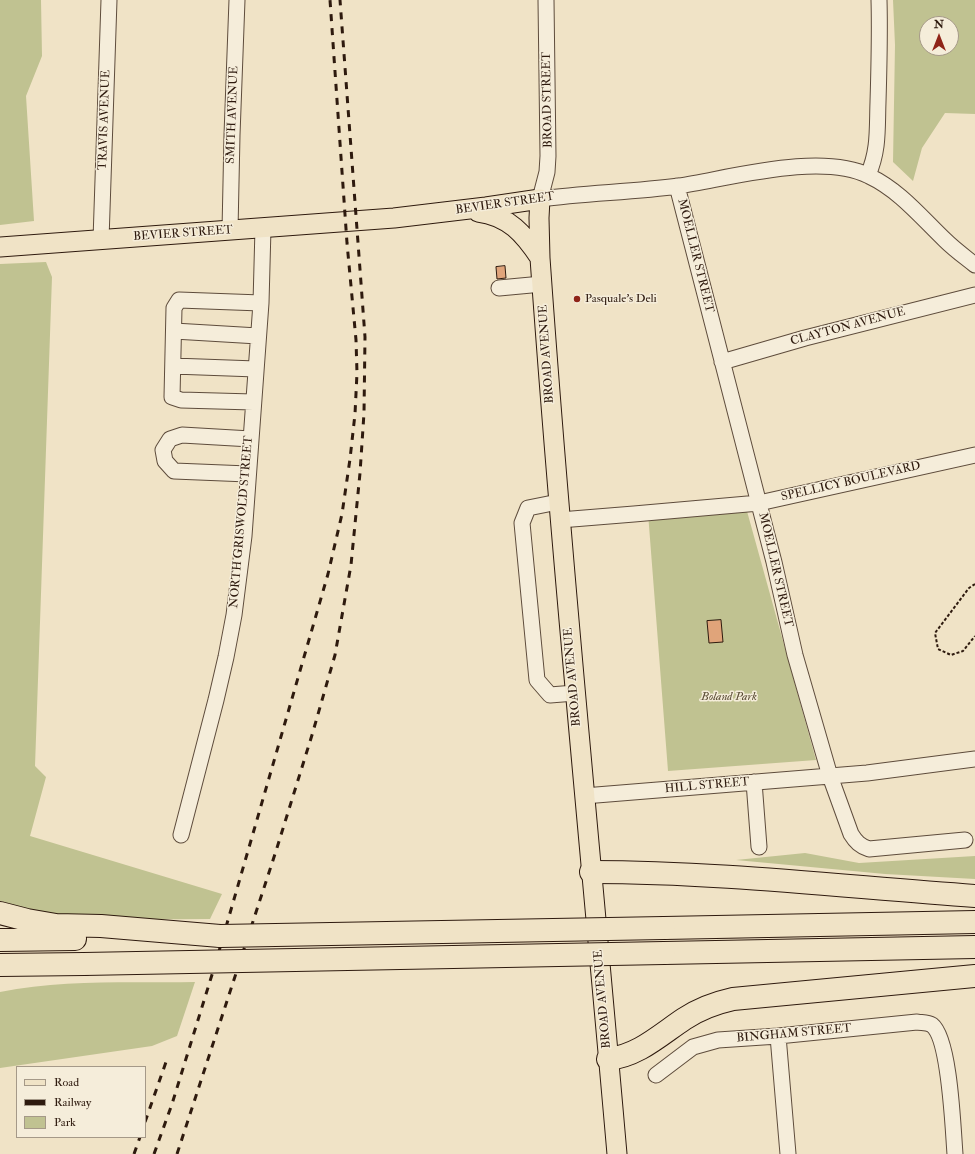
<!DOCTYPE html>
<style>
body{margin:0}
#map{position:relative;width:975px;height:1154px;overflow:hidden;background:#f0e3c6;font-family:"IM FELL Double Pica",serif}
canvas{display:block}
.legend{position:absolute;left:16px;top:1066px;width:130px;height:72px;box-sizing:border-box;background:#f5edda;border:1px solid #a59988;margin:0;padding:5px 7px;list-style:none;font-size:12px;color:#2e1a0e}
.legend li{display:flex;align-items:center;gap:8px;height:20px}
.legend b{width:20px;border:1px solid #a59988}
.north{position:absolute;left:919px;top:16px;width:40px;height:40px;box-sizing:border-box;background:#f5edda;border:1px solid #a59988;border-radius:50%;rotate:0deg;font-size:11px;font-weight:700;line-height:16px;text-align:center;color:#2e1a0e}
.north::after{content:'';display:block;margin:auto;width:14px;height:18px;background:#8f2418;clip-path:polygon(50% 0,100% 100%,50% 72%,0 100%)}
</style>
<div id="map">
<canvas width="975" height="1154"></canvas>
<ul class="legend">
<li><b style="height:5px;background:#f0e3c6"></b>Road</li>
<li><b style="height:5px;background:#2e1a0e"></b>Railway</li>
<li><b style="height:11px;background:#c0c291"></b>Park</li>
</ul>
<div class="north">N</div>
</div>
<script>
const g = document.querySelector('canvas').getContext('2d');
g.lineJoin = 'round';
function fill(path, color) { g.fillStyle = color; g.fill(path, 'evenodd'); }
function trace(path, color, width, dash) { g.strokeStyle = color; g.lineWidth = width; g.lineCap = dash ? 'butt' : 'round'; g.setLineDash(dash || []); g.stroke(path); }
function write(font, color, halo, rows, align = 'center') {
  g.font = font + ' "IM FELL Double Pica",serif'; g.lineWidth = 3; g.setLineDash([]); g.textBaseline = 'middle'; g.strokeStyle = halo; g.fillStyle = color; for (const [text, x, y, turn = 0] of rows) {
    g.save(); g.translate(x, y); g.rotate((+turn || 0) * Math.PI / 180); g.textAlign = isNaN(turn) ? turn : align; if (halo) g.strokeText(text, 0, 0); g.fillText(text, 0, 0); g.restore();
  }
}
fill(new Path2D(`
 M0 0H41L42 56 26 96 34 221 0 225Z
 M893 0H975V114L945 113 922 148 913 181 893 162 895 45ZM927 24H951V48H927Z
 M46 262 52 277 35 766 46 777 30 836 222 894 210 919 65 920 0 901V264Z
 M745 504 816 760 668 771 648 513Z
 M805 853 859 863 975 856V879L885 874 736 860Z
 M195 982 177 1036 152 1046 0 1068V992C64 979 130 983 195 982Z`), '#c0c291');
const building = new Path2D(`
 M505 266 506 278 497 279 496 267Z
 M721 620 723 642 709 643 707 621Z`);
fill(building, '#e0a47a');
trace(building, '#2e1a0e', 1);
const minor = new Path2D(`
 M546 0 548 156 547 172 540 199C586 193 633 192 679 186 731 178 821 152 869 176 899 190 921 217 945 240 954 249 965 257 975 265
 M868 175C879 150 877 129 878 102 879 68 880 34 879 0
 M677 186 774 562 795 655 830 776 851 834C856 842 860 846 869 849L965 840
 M230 230 232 135 237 0
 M101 240 109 0
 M499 288 542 284
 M174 331 258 336
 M722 362 805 338 975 295
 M173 366 256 369
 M253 402 181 400 172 397 174 308 179 300 261 303
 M248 474 174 471 165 461 163 450 170 439 182 435 251 439
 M558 502 528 508 522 523 537 680 550 695 575 693
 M560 520 634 514 759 503 975 455
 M754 782 759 847
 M584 796 867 773 975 759
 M181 835 216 700 226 657 234 615 244 536 261 303 263 228
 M778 1036 788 1154
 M656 1075 693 1047 718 1040 778 1036 917 1022C921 1023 927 1022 932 1025 950 1039 953 1130 955 1154`);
const major = new Path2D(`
 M478 212C509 216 524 234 540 258
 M0 247 394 218 486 207 540 199 539 218 540 258C561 557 591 855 617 1154`);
const highway = new Path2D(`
 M591 872C719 872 847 887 975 896
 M0 913 27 920 56 925 101 926 220 936
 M664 928 975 922
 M0 940 75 939
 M664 953 975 947
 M0 965 84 964
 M608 1059C638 1056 660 1035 684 1019 699 1009 715 1003 733 999L975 976`);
trace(minor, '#5e4c3c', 17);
trace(major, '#2e1a0e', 21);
trace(highway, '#2e1a0e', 24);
trace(new Path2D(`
 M975 584 969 588 935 633 938 649 951 655 963 651 975 636`), '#2e1a0e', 2, [3, 2]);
trace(minor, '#f5edda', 15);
trace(major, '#f0e3c6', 19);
trace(highway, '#f0e3c6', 22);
trace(new Path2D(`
 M145 1122 166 1062
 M134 1154 140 1137
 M154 1154 172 1104 215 965 328 574 342 514 350 459 355 414 357 373 356 340 347 243 330 0
 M177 1154 276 851 312 735 335 655 351 565 360 473 364 413 365 337 340 0`), '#2e1a0e', 3, [7, 7]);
const highwayBridge = new Path2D(`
 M220 936 664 928
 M84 964 664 953`);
trace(highwayBridge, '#2e1a0e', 24, []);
trace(highwayBridge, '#f0e3c6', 22);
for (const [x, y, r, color] of [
 [577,299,4,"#8f2418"]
]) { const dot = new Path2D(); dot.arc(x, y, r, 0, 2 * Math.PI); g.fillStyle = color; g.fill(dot); trace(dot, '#f5edda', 1.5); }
write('12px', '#2e1a0e', '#f5edda', [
 ["BROAD STREET",548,100,-91],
 ["SMITH AVENUE",233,115,-88],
 ["TRAVIS AVENUE",105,120,-88],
 ["BEVIER STREET",505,204,-8],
 ["BEVIER STREET",183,234,-4],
 ["MOELLER STREET",695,256,76],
 ["CLAYTON AVENUE",848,327,-15],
 ["BROAD AVENUE",547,354,-94],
 ["SPELLICY BOULEVARD",851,482,-13],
 ["NORTH GRISWOLD STREET",242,522,-85],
 ["MOELLER STREET",775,570,77],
 ["BROAD AVENUE",573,677,-95],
 ["HILL STREET",707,786,-5],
 ["BROAD AVENUE",603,999,-95],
 ["BINGHAM STREET",794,1034,-5]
]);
write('12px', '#2e1a0e', '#f5edda', [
 ["Pasquale's Deli",585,299]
], 'left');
write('italic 12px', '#5a4c35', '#f5edda', [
 ["Boland Park",729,697]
]);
</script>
